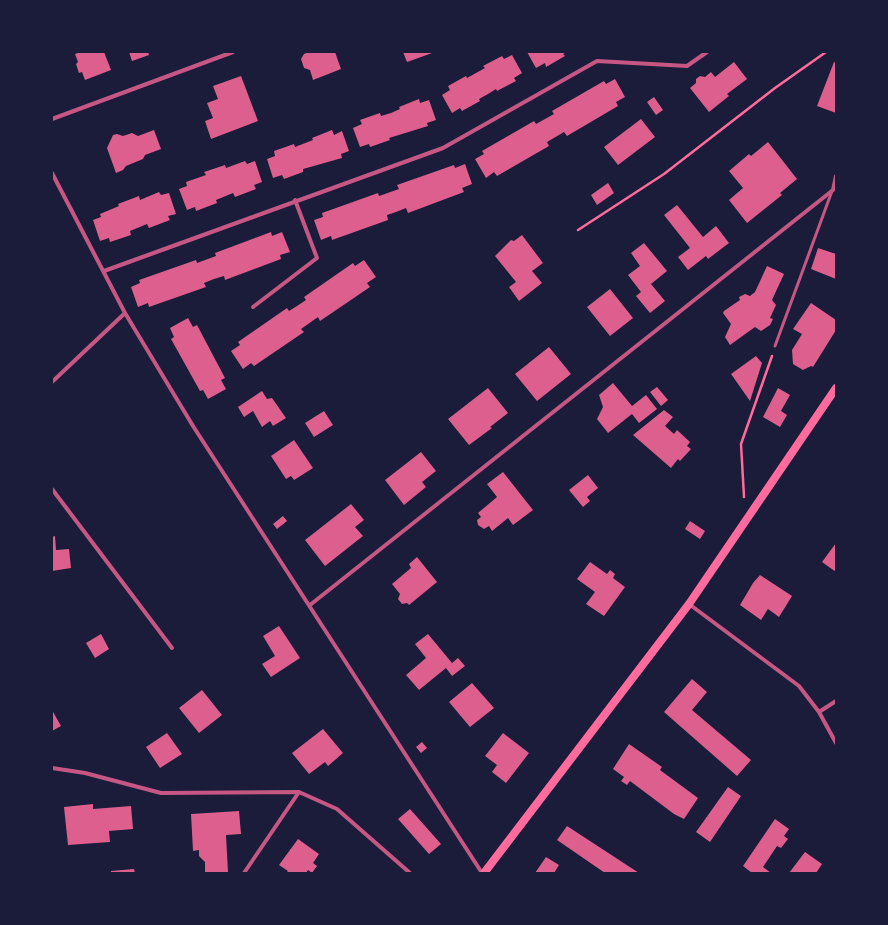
<!DOCTYPE html>
<style>
body{margin:0}
#map{position:relative;width:888px;height:925px;overflow:hidden;background:#1b1b3a;font-family:"Public Sans",sans-serif}
canvas{display:block}
.frame{position:absolute;inset:0;border:53px solid #1b1b3a;pointer-events:none}
</style>
<div id="map">
<canvas width="888" height="925"></canvas>
<div class="frame"></div>
</div>
<script>
const g = document.querySelector('canvas').getContext('2d');
g.lineJoin = 'round';
function fill(path, color) { g.fillStyle = color; g.fill(path, 'evenodd'); }
function trace(path, color, width, dash) { g.strokeStyle = color; g.lineWidth = width; g.lineCap = dash ? 'butt' : 'round'; g.setLineDash(dash || []); g.stroke(path); }
fill(new Path2D(`
 M81 52H104L111 70 85 80 82 72 79 73 76 64 78 62 75 54Z
 M129 52H148L149 55 132 61Z
 M309 52H335L341 69 313 80 310 70 304 68 301 59 304 54Z
 M403 52H435L407 62Z
 M527 52H567L563 54 565 56 546 67 545 63 536 68Z
 M512 55 522 73 514 78 516 81 497 91 496 89 488 94 479 99 480 101 462 111 460 108 452 113 442 95 450 90 448 86 466 76 467 78 485 68 483 66 502 56 504 59Z
 M734 62 747 79 727 94 729 96 709 112 690 88 696 83V79L700 76 705 77 711 72 715 77Z
 M834 62 836 63V113L817 106Z
 M241 76 258 121 211 139 205 121 213 118 207 103 218 99 213 86Z
 M615 79 625 97 616 102 618 106 567 136 564 132 547 142 549 146 497 176 494 172 486 178 475 159 484 154 482 151 534 121 536 124 554 114 552 111 604 81 606 84Z
 M654 97 663 110 656 115 647 102Z
 M419 99 420 103 429 100 436 120 427 123 428 126 389 138 390 140 370 147 369 144 360 147 353 128 362 124 360 120 380 113 381 116 391 113 400 109 399 107Z
 M641 119 655 137 618 165 604 147Z
 M154 130 161 149 145 155 143 159 126 166 123 170 116 173 107 148 113 135 117 134 123 136 132 133 138 136Z
 M332 130 334 135 342 131 349 151 341 154 342 158 303 169V172L284 179 282 175 273 178 267 159 275 156 274 151 294 144 295 147 313 140 312 138Z
 M768 142 797 179 780 193 782 195 747 223 729 200 743 188 729 171 749 154 751 156Z
 M245 161 247 164 255 161 262 182 254 185 256 189 235 197 233 193 216 200 217 203 196 211 195 207 187 210 179 189 187 186 186 182 206 175 204 172 225 165 226 168Z
 M465 164 472 184 462 188 464 192 408 213 406 208 396 212 387 215 388 220 332 240 331 236 321 240 314 220 323 217 322 213 378 193 379 196 399 189 397 185 454 165 455 168Z
 M608 183 614 193 597 205 591 195Z
 M159 192 161 195 169 193 176 214 168 216 170 220 149 228 147 224 130 231 131 235 110 242 109 238 100 241 93 220 101 217 100 214 119 206 118 204 139 196 140 200Z
 M677 205 703 237 716 226 729 243 708 259 706 256 688 270 678 257 690 248 664 215Z
 M271 232 272 236 282 232 290 252 280 255 281 259 225 280 224 276 214 279 204 283 206 287 149 307 148 303 138 307 131 287 140 283 139 280 196 260 197 263 216 256 215 253Z
 M522 235 543 263 532 271 542 283 519 301 509 287 516 282 495 256 511 240 514 241Z
 M644 243 667 271 651 284 665 301 650 313 636 296 641 292 628 275 640 266 631 253Z
 M818 248 836 254V279L811 269Z
 M364 260 376 277 367 283 370 287 320 321 318 317 301 329 304 332 254 366 251 363 243 369 231 351 240 345 238 342 287 308 289 311 297 306 306 300 304 297 353 263 355 266Z
 M767 266 784 274 772 300 776 305 770 318 773 319 770 325 761 331 755 327 730 345 725 337 731 324 723 313 724 311 740 300 739 297 745 294 750 296 755 292Z
 M610 289 633 318 610 336 587 307Z
 M811 303 836 320V330L813 367 811 366 803 370 793 364 792 350 802 334 793 329Z
 M188 318 193 327 197 325 225 378 221 380 226 389 208 399 203 390 200 391 171 339 174 337 170 328Z
 M549 347 571 374 537 401 515 374Z
 M756 356 762 363 750 401 731 374Z
 M613 383 632 406 646 395 657 409 639 423 632 414 608 433 597 419 603 407 599 395Z
 M657 387 668 400 661 406 650 392Z
 M488 388 508 413 490 427 492 428 469 445 448 419Z
 M778 388 790 395 781 411 787 415 780 427 763 417Z
 M262 391 267 399 272 398 286 418 273 426 270 421 262 427 253 411 244 417 238 407Z
 M664 410 673 417 665 426 674 434 677 430 690 442 687 446 691 449 680 461 678 459 671 468 633 435Z
 M324 411 333 425 314 437 305 423Z
 M294 440 313 468 294 480 291 476 286 479 271 456Z
 M421 452 436 471 422 482 426 487 404 505 385 480Z
 M503 472 533 510 513 525 508 518 492 531 489 526 484 529 478 525 477 520 481 517 478 513 497 497 487 484Z
 M588 475 598 488 587 497 590 501 583 507 569 490Z
 M351 504 364 520 355 527 363 536 325 566 305 540Z
 M283 516 287 521 277 529 273 524Z
 M690 521 705 531 700 539 685 529Z
 M55 536 56 550 69 549 71 568 52 571V537Z
 M836 543V572L822 562Z
 M417 557 437 582 409 605 407 603 402 604 398 599 400 594 392 584 411 568 409 564Z
 M590 562 607 574 610 570 615 574 613 578 625 587 604 616 586 604 595 592 577 579Z
 M760 575 792 596 779 617 768 609 761 620 740 605 753 583Z
 M279 626 300 658 271 677 262 664 275 656 263 636Z
 M101 634 109 649 95 658 86 643Z
 M428 634 452 663 458 658 465 666 452 676 446 668 419 690 406 675 426 658 415 644Z
 M692 679 707 692 692 710 751 760 737 776 664 712Z
 M472 683 494 708 470 727 449 702Z
 M202 690 222 715 199 733 179 708Z
 M52 710 61 726 52 731Z
 M323 729 343 753 328 766 325 762 309 774 292 753Z
 M167 733 182 754 160 768 146 747Z
 M503 733 529 753 506 783 492 772 497 765 485 756Z
 M422 742 427 748 421 753 416 747Z
 M629 744 662 767 660 770 698 798 684 819 674 814 630 781 627 785 621 781 624 777 613 769Z
 M728 787 741 796 710 842 696 832Z
 M93 804V809L131 806 133 829 109 831 110 842 68 845 64 807Z
 M410 809 441 844 429 854 398 819Z
 M239 811 241 834 226 835 228 872 205 873V862L199 856V850L193 851 191 814Z
 M775 819 789 829 784 836 788 839 781 848 777 846 763 867 771 873H752L743 866Z
 M567 826 639 873H605L557 840Z
 M298 839 319 854 313 863 317 866 312 873 308 870 306 873H286L288 871 279 865Z
 M805 852 822 864 816 873H789Z
 M546 857 559 865 554 873H535Z
 M134 869 135 873H111V871Z`), '#dd5f8e');
trace(new Path2D(`
 M578 230 664 174 775 88 826 52
 M744 497 741 444 772 356`), '#ff6b9d', 2.5);
trace(new Path2D(`
 M775 346 832 191`), '#c65784', 3);
trace(new Path2D(`
 M52 119 233 52
 M52 173 125 313 193 426 482 873
 M104 271 443 148 597 61 687 66 707 52
 M253 307 317 258 295 200
 M52 382 125 313
 M52 489 172 648
 M689 604 799 686 819 712 836 743
 M310 605 833 190 836 176
 M819 712 836 701
 M52 768 85 773 161 793 299 792 337 809 410 873
 M244 873 299 792`), '#c65784', 4);
trace(new Path2D(`
 M484 873 689 604 836 388`), '#ff6b9d', 8);
</script>
